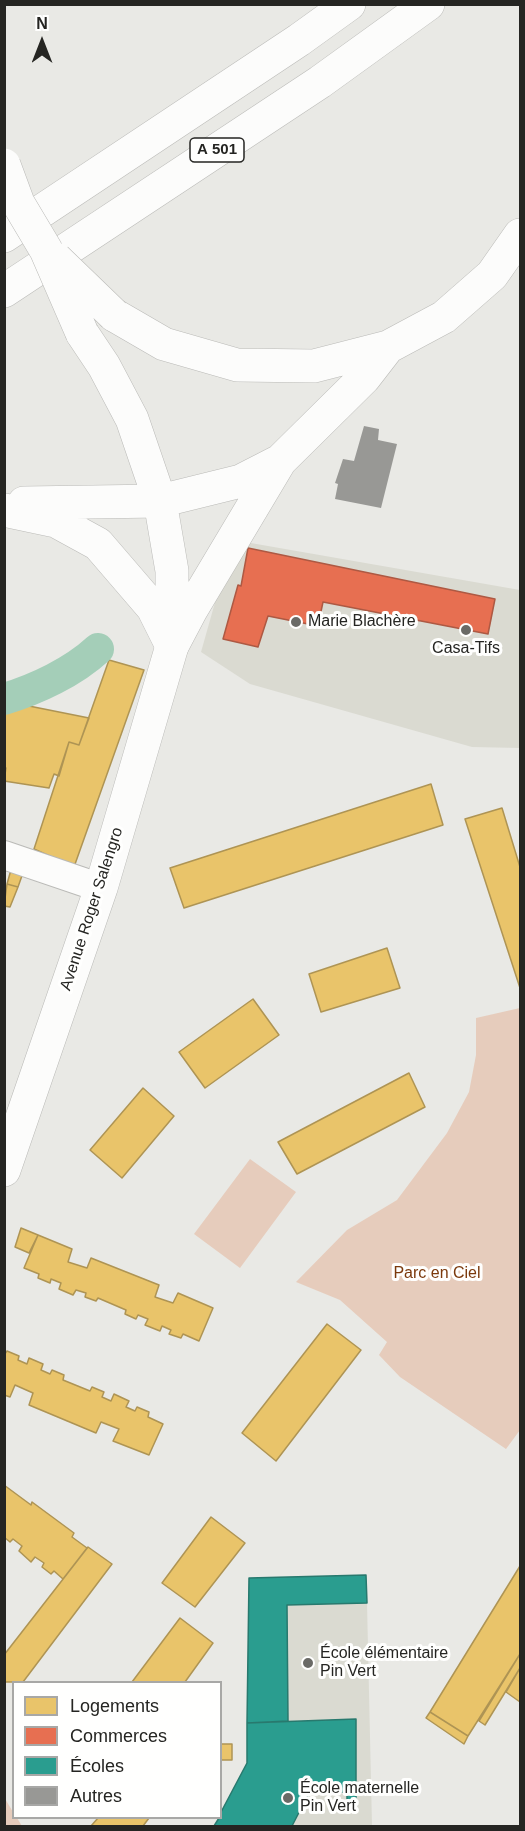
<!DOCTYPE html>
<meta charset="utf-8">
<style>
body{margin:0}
#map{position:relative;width:525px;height:1831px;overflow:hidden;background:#e9e9e5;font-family:Helvetica,sans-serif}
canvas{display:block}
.frame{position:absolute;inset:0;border:6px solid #252522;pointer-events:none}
.legend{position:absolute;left:12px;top:1681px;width:210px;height:138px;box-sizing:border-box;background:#fffffe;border:2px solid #a8a8a6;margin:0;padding:8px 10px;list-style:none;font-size:18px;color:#252522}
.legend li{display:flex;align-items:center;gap:12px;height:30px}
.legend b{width:30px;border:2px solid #a8a8a6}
.north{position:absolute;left:12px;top:12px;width:60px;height:60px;-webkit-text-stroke:4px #fffffe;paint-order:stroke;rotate:0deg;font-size:16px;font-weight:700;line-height:24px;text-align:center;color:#252522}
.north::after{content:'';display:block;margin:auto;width:21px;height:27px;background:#252522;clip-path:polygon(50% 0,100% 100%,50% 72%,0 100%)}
</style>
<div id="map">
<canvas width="525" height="1831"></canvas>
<div class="frame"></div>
<ul class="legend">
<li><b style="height:16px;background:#e9c46a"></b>Logements</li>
<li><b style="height:16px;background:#e76f51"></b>Commerces</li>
<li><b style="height:16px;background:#2a9d8f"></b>Écoles</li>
<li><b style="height:16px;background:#989895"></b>Autres</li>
</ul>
<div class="north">N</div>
</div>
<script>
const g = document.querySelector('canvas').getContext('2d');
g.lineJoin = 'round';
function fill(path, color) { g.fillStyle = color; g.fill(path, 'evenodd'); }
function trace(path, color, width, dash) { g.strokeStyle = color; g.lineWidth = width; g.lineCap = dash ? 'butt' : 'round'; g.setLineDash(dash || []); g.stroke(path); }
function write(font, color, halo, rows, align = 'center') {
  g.font = font + ' Helvetica,sans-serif'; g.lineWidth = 6; g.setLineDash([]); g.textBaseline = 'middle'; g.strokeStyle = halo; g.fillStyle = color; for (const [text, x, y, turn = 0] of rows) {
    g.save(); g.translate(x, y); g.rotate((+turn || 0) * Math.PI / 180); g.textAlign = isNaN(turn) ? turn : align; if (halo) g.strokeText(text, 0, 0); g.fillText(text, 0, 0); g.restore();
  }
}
fill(new Path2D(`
 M245 542 520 590V748L472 747 250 684 201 652 216 599Z
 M249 1578 367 1603 372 1826H214L220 1818 247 1763Z`), '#dadad1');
fill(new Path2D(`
 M520 1008V1430L506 1449 400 1377 379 1355 387 1342 340 1300 296 1282 347 1230 397 1200 447 1133 469 1092 476 1055V1018Z
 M250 1159 296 1192 240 1268 194 1234Z
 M4 1797 13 1812 14 1818H17L22 1826H5Z`), '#e6ccbc');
const homes = new Path2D(`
 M109 660 144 670 74 867 34 849 69 742 79 745Z
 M29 706 89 718 79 745 69 742 59 776 54 774 49 788 4 781 6 768H4V709Z
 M431 784 443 825 184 908 170 868Z
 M502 808 520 867V988L465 819Z
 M12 866 24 870 18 887 7 884Z
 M7 884 18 887 10 907 4 906Z
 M387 948 400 988 321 1012 309 974Z
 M253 999 279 1035 205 1088 179 1052Z
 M409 1073 425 1107 297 1174 278 1142Z
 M143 1088 174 1116 122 1178 90 1150Z
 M21 1228 38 1235 29 1253 15 1247Z
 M38 1235 72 1249 68 1262 87 1268 91 1258 159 1285 155 1297 173 1303 178 1293 213 1308 199 1341 183 1334 181 1338 169 1334 171 1330 162 1326 160 1331 145 1325 148 1319 138 1315 136 1319 125 1314 126 1310 98 1298 96 1301 85 1297 86 1293 76 1290 73 1295 59 1289 61 1283 51 1279 50 1283 38 1278 39 1274 24 1268Z
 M327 1324 361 1350 276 1461 242 1433Z
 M7 1351 19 1356 18 1360 27 1364 29 1358 43 1364 41 1370 50 1374 52 1370 64 1375 63 1380 90 1391 92 1387 104 1392 102 1397 111 1401 114 1394 129 1401 126 1407 135 1411 137 1407 149 1412 148 1417 163 1424 149 1455 113 1441 119 1429 101 1422 96 1433 29 1405 33 1393 15 1385 10 1397 4 1395V1355Z
 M4 1485 31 1505 32 1502 74 1533 72 1537 87 1548 63 1579 54 1571 51 1574 42 1567 44 1563 35 1557 31 1562 19 1551 22 1546 13 1539 10 1542 4 1537Z
 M211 1517 245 1543 195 1607 162 1583Z
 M88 1547 112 1564 23 1682H4V1655Z
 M520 1566V1654L468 1736 430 1712Z
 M180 1618 213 1643 185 1682H132Z
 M520 1654V1668L485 1725 479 1721Z
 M520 1668V1702L506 1692Z
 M430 1712 468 1736 464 1744 426 1718Z
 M220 1744H232V1760H220Z
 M98 1818H149L143 1826H91Z`);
fill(homes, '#e9c46a');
trace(homes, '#ae9454', 1.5);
const shops = new Path2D(`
 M248 548 495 599 488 634 323 602 318 626 268 616 258 647 223 639 238 585 241 586Z`);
fill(shops, '#e76f51');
trace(shops, '#ad5943', 1.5);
const schools = new Path2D(`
 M366 1575 367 1603 287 1605 288 1721 247 1723 249 1578Z
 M356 1719V1803H347V1792L309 1793 292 1826H214L219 1818H220V1814L247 1763V1723Z`);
fill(schools, '#2a9d8f');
trace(schools, '#28796e', 1.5);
trace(new Path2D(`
 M4 699C37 689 73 672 98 649`), '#a4ceb8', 32);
fill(new Path2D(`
 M364 426 379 429 378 440 397 444 381 508 335 499 338 484 335 483 343 459 354 461Z`), '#989895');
const minor = new Path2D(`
 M4 855 101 888`);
const major = new Path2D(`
 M114 315 164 344 237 365 314 366 388 347 444 317 492 275 520 235
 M82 333 104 366 132 419 160 501 172 571V641
 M160 501 241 481 280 461
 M4 1170 101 888 172 646 191 610 280 461 364 378 388 347`);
const highway = new Path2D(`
 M4 236 299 40 349 4
 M4 291 320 82 428 4
 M24 503 160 501
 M4 510 56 521 98 544 153 608 172 646`);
trace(minor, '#babab7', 30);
trace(major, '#babab7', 34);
trace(highway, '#babab7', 34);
trace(minor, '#fcfcfb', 28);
trace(major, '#fcfcfb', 33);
trace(highway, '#fcfcfb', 33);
const majorBridge = new Path2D(`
 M4 165 18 203 46 250 82 333
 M56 259 114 315`);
trace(majorBridge, '#babab7', 34, []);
trace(majorBridge, '#fcfcfb', 33);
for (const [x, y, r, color] of [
 [296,622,6,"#6a6a66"],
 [466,630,6,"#6a6a66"],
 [308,1663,6,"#6a6a66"],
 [288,1798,6,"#6a6a66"]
]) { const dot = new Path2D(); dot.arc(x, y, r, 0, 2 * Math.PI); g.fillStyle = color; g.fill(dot); trace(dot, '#fffffe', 2); }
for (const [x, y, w] of [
 [217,150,54]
]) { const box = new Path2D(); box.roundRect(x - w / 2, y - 12, w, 24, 4.5); g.fillStyle = '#fffffe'; g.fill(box); trace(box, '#252522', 1.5); }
write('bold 15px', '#252522', null, [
 ["A 501",217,150]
]);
write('16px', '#252522', '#fffffe', [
 ["Marie Blachère",308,622],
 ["Casa-Tifs",466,649,"center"],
 ["École élémentaire",320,1654],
 ["Pin Vert",320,1672],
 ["École maternelle",300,1789],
 ["Pin Vert",300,1807]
], 'left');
write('16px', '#252522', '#fffffe', [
 ["Avenue Roger Salengro",92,909,-72]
]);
write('16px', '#7b390c', '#fffffe', [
 ["Parc en Ciel",437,1274]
]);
</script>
